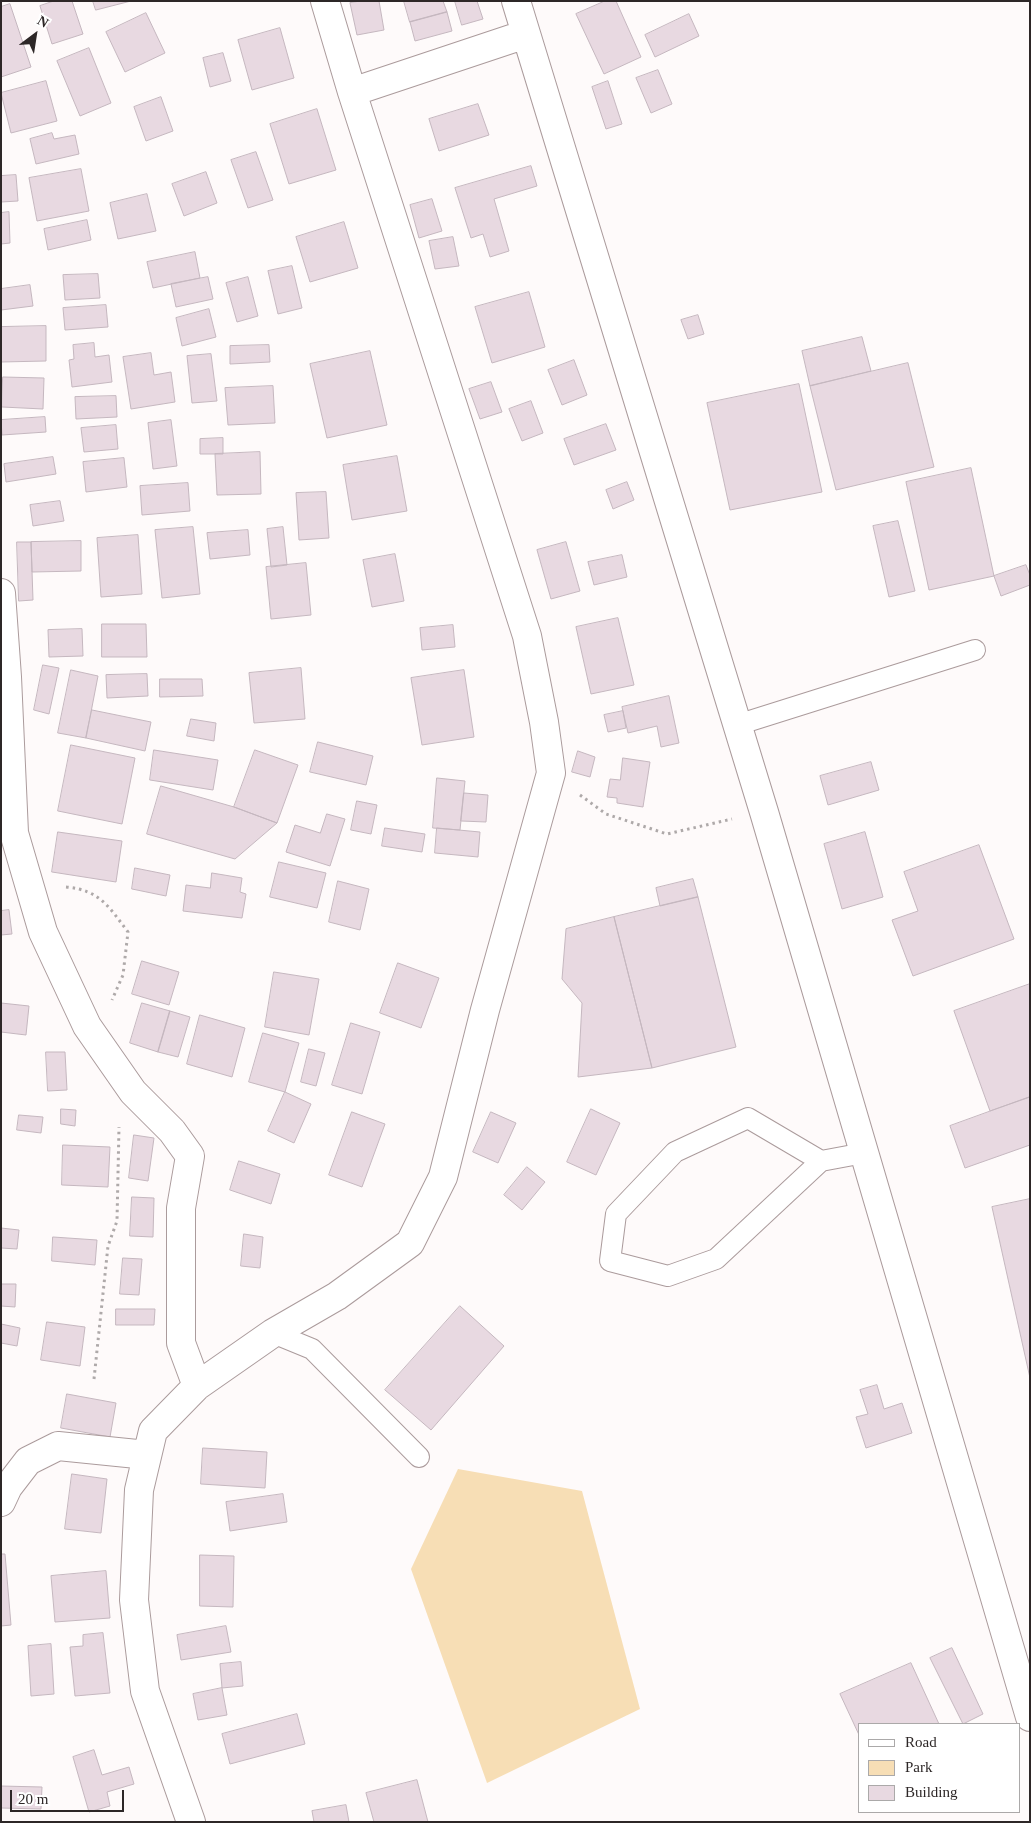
<!DOCTYPE html>
<style>
body{margin:0}
#map{position:relative;width:1031px;height:1823px;overflow:hidden;background:#fefafa;font-family:Georgia,serif}
canvas{display:block}
.frame{position:absolute;inset:0;border:2px solid #2d2727;pointer-events:none}
.legend{position:absolute;left:858px;top:1723px;width:162px;height:90px;box-sizing:border-box;background:#fff;border:1px solid #aba9a9;margin:0;padding:6px 9px;list-style:none;font-size:15px;color:#2d2727}
.legend li{display:flex;align-items:center;gap:10px;height:25px}
.legend b{width:25px;border:1px solid #aba9a9}
.north{position:absolute;left:10px;top:10px;width:50px;height:50px;-webkit-text-stroke:4px #fff;paint-order:stroke;rotate:31deg;font-size:14px;font-weight:700;line-height:20px;text-align:center;color:#2d2727}
.north::after{content:'';display:block;margin:auto;width:18px;height:22px;background:#2d2727;clip-path:polygon(50% 0,100% 100%,50% 72%,0 100%)}
.scale{position:absolute;left:10px;top:1790px;width:114px;height:22px;box-sizing:border-box;border:2px solid #2d2727;border-top:0;padding-left:6px;font-size:15px;line-height:18px;white-space:nowrap;color:#2d2727;-webkit-text-stroke:4px #fff;paint-order:stroke}
</style>
<div id="map">
<canvas width="1031" height="1823"></canvas>
<div class="frame"></div>
<ul class="legend">
<li><b style="height:6px;background:#fff"></b>Road</li>
<li><b style="height:14px;background:#f7deb5"></b>Park</li>
<li><b style="height:14px;background:#e8d9e1"></b>Building</li>
</ul>
<div class="north">N</div>
<div class="scale">20 m</div>
</div>
<script>
const g = document.querySelector('canvas').getContext('2d');
g.lineJoin = 'round';
function fill(path, color) { g.fillStyle = color; g.fill(path, 'evenodd'); }
function trace(path, color, width, dash) { g.strokeStyle = color; g.lineWidth = width; g.lineCap = dash ? 'butt' : 'round'; g.setLineDash(dash || []); g.stroke(path); }
fill(new Path2D(`
 M458 1469 582 1491 640 1709 487 1783 411 1569Z`), '#f7deb5');
const building = new Path2D(`
 M54 1H72L83 34 52 44 40 6Z
 M93 1H131L96 10Z
 M361 1H379L384 30 357 35 350 3Z
 M404 1H443L447 12 410 22Z
 M455 1H477L483 19 462 25Z
 M605 1H616L641 57 604 74 576 14Z
 M10 4 31 67 1 77V7Z
 M447 12 452 31 415 41 410 22Z
 M146 13 165 53 125 72 106 32Z
 M689 14 699 36 655 57 645 35Z
 M280 28 294 78 252 90 238 40Z
 M89 48 111 103 80 116 57 61Z
 M223 53 231 81 210 87 203 58Z
 M658 70 672 104 651 113 636 78Z
 M46 81 57 121 11 133 1 93Z
 M608 81 622 124 606 129 592 87Z
 M161 97 173 131 146 141 134 107Z
 M478 104 489 135 439 151 429 119Z
 M317 109 336 170 289 184 270 124Z
 M52 133 54 139 75 135 79 154 36 164 30 139Z
 M256 152 273 200 248 208 231 160Z
 M531 166 537 186 494 199 509 251 490 257 483 234 471 238 455 188Z
 M81 169 89 211 37 221 29 178Z
 M206 172 217 203 184 216 172 184Z
 M16 175 18 201 1 202V176Z
 M147 194 156 231 118 239 110 203Z
 M432 199 442 231 419 238 410 205Z
 M9 212 10 243 1 244V213Z
 M87 220 91 240 48 250 44 229Z
 M344 222 358 268 310 282 296 237Z
 M453 237 459 266 435 269 429 241Z
 M195 252 200 278 153 288 147 262Z
 M292 266 302 308 278 314 268 271Z
 M98 274 100 298 65 300 63 275Z
 M208 277 213 299 176 307 171 284Z
 M248 277 258 316 237 322 226 283Z
 M30 285 33 306 1 310V289Z
 M529 292 545 347 492 363 475 307Z
 M106 305 108 327 65 330 63 308Z
 M209 309 216 337 182 346 176 318Z
 M698 315 704 334 688 339 681 320Z
 M46 326V361L1 362V327Z
 M862 337 871 371 810 386 802 351Z
 M94 343 95 357 109 355 112 382 72 387 69 360 74 359 73 345Z
 M269 345 270 362 230 364V346Z
 M370 351 387 425 327 438 310 364Z
 M151 353 154 375 171 372 175 402 131 409 123 357Z
 M211 354 217 401 192 403 187 356Z
 M574 360 587 395 562 405 548 370Z
 M908 363 934 467 836 490 810 386Z
 M3 377 44 378 43 409 2 407Z
 M491 382 502 412 480 419 469 389Z
 M799 384 822 492 730 510 707 403Z
 M273 386 275 423 228 425 225 388Z
 M116 396 117 417 76 419 75 397Z
 M531 401 543 433 522 441 509 409Z
 M45 417 46 432 2 435 1 420Z
 M171 420 177 466 153 469 148 423Z
 M606 424 616 450 574 465 564 439Z
 M116 425 118 449 84 452 81 428Z
 M223 438V454H200V439Z
 M260 452 261 494 217 495 215 454Z
 M397 456 407 511 352 520 343 465Z
 M53 457 56 474 6 482 4 464Z
 M124 458 127 487 86 492 83 462Z
 M971 468 994 576 929 590 906 482Z
 M627 482 634 500 613 509 606 490Z
 M188 483 190 511 142 515 140 486Z
 M326 492 329 538 299 540 296 493Z
 M60 501 64 521 33 526 30 505Z
 M898 521 915 591 889 597 873 526Z
 M193 527 200 594 162 598 155 530Z
 M283 527 287 565 271 567 267 529Z
 M248 530 250 555 210 559 207 533Z
 M138 535 142 594 101 597 97 538Z
 M81 541V571L32 572 31 542Z
 M17 542H31L33 600 19 601Z
 M566 542 580 591 551 599 537 550Z
 M395 554 404 601 372 607 363 560Z
 M622 555 627 577 594 585 588 562Z
 M306 563 311 615 271 619 266 567Z
 M1026 565 1030 575V585L1001 596 994 576Z
 M618 618 634 685 591 694 576 627Z
 M102 624H146L147 657H102Z
 M453 625 455 647 422 650 420 628Z
 M82 629 83 656 49 657 48 630Z
 M43 665 59 668 49 714 34 710Z
 M301 668 305 719 254 723 249 673Z
 M71 670 98 676 86 738 58 733Z
 M464 670 474 737 422 745 411 678Z
 M147 674 148 696 107 698 106 675Z
 M160 679H202L203 696 160 697Z
 M669 696 679 743 661 747 657 726 628 733 622 707Z
 M92 710 151 722 145 751 86 738Z
 M623 711 626 728 608 732 604 715Z
 M191 719 216 723 214 741 187 736Z
 M318 742 373 756 366 785 310 772Z
 M71 745 135 758 122 824 58 811Z
 M154 750 218 760 213 790 150 780Z
 M255 750 298 765 277 823 234 807Z
 M578 751 595 757 590 777 572 772Z
 M623 758 650 762 643 807 617 803V798L607 797 610 779 620 780Z
 M871 762 879 790 828 805 820 776Z
 M437 778 465 781 460 830 433 828Z
 M161 786 234 807 277 823 235 859 147 834Z
 M464 793 488 795 486 822 461 821Z
 M357 801 377 805 371 834 351 830Z
 M327 814 345 819 330 866 286 852 295 825 320 833Z
 M385 828 425 834 422 852 382 846Z
 M437 828 480 832 478 857 435 853Z
 M58 832 122 841 116 882 52 872Z
 M865 832 883 897 842 909 824 844Z
 M979 845 1014 939 913 976 892 920 918 911 904 872Z
 M279 862 326 873 317 908 270 897Z
 M135 868 170 875 166 896 132 889Z
 M212 873 242 878 240 892 246 894 242 918 183 911 186 885 210 888Z
 M693 879 698 897 660 906 656 888Z
 M338 881 369 889 360 930 329 922Z
 M698 897 736 1047 652 1068 614 917Z
 M9 910 12 934 1 935V911Z
 M614 917 652 1068 578 1077 582 1003 562 979 566 929Z
 M142 961 179 972 169 1005 132 994Z
 M398 963 439 978 421 1028 380 1013Z
 M274 972 319 979 309 1035 265 1027Z
 M1030 984V1097L990 1111 954 1011Z
 M1 1003 29 1006 26 1035 1 1032Z
 M142 1003 170 1011 158 1052 130 1043Z
 M170 1011 190 1017 178 1057 158 1052Z
 M200 1015 245 1028 232 1077 187 1064Z
 M351 1023 380 1032 362 1094 332 1085Z
 M263 1033 299 1043 285 1092 249 1082Z
 M309 1049 325 1053 316 1086 301 1082Z
 M46 1052H65L67 1090 48 1091Z
 M285 1092 311 1104 294 1143 268 1131Z
 M1030 1097V1145L965 1168 950 1126Z
 M61 1109 76 1110 75 1126 61 1124Z
 M591 1109 620 1123 596 1175 567 1162Z
 M352 1112 385 1124 362 1187 329 1175Z
 M491 1112 516 1123 498 1163 473 1152Z
 M19 1115 43 1117 41 1133 17 1130Z
 M134 1135 154 1138 148 1181 129 1178Z
 M63 1145 110 1147 108 1187 62 1185Z
 M239 1161 280 1174 271 1204 230 1190Z
 M527 1167 545 1182 522 1210 504 1195Z
 M132 1197 154 1198 153 1237 130 1236Z
 M1030 1199V1378L992 1207Z
 M1 1228 19 1230 17 1249 1 1248Z
 M244 1234 263 1237 260 1268 241 1266Z
 M53 1237 97 1240 95 1265 52 1261Z
 M123 1258 142 1259 139 1295 120 1294Z
 M1 1284H16L15 1307 1 1306Z
 M460 1306 504 1346 431 1430 385 1390Z
 M116 1309H155L154 1325H116Z
 M47 1322 85 1327 80 1366 41 1360Z
 M1 1324 20 1328 17 1346 1 1343Z
 M877 1385 884 1409 902 1403 912 1433 866 1448 856 1417 868 1414 860 1390Z
 M67 1394 116 1403 110 1437 61 1428Z
 M203 1448 267 1452 265 1488 201 1484Z
 M72 1474 107 1479 101 1533 65 1529Z
 M283 1494 287 1522 230 1531 226 1502Z
 M1 1554H5L11 1625 1 1626Z
 M200 1555 234 1556 233 1607 200 1606Z
 M106 1571 110 1618 55 1622 51 1576Z
 M226 1626 231 1652 181 1660 177 1635Z
 M103 1633 110 1693 75 1696 70 1647 83 1646V1635Z
 M51 1644 54 1694 31 1696 28 1646Z
 M952 1648 983 1714 963 1724 930 1658Z
 M241 1662 243 1686 222 1688 220 1664Z
 M911 1663 939 1724H860V1737L840 1694Z
 M222 1688 227 1715 198 1720 193 1694Z
 M297 1714 305 1744 230 1764 222 1734Z
 M94 1750 102 1775 129 1767 134 1784 107 1792 110 1806 89 1812 73 1757Z
 M417 1780 428 1822H374L366 1793Z
 M1 1786 42 1787 41 1809 1 1808Z
 M346 1805 349 1822H314L312 1811Z`);
fill(building, '#e8d9e1');
trace(building, '#c5b7bf', 1);
const service = new Path2D(`
 M737 725 975 650
 M821 1161 748 1118 675 1152 616 1214 610 1261 668 1276 716 1259 821 1161 864 1153
 M273 1333 312 1349 419 1457`);
const minor = new Path2D(`
 M516 1 764 812 1030 1717
 M352 92 526 34
 M1 593 7 677 14 833 43 932 87 1026 133 1092 172 1131 190 1156 181 1208V1343L197 1386
 M1 1502 8 1487 28 1461 58 1446 147 1455
 M191 1822 145 1691 134 1600 139 1490 153 1431 197 1386 273 1333 337 1296 410 1243 443 1177 485 1010 551 773 544 722 527 636 352 92 325 1`);
trace(service, '#ab9b9c', 22);
trace(minor, '#ab9b9c', 30);
trace(new Path2D(`
 M580 795 606 814 667 834 732 819
 M66 887C100 890 109 907 128 932L123 975 112 1000
 M94 1379 108 1246 117 1221 119 1127`), '#aea9a9', 3, [2.5, 4]);
trace(service, '#fff', 20);
trace(minor, '#fff', 28);
</script>
